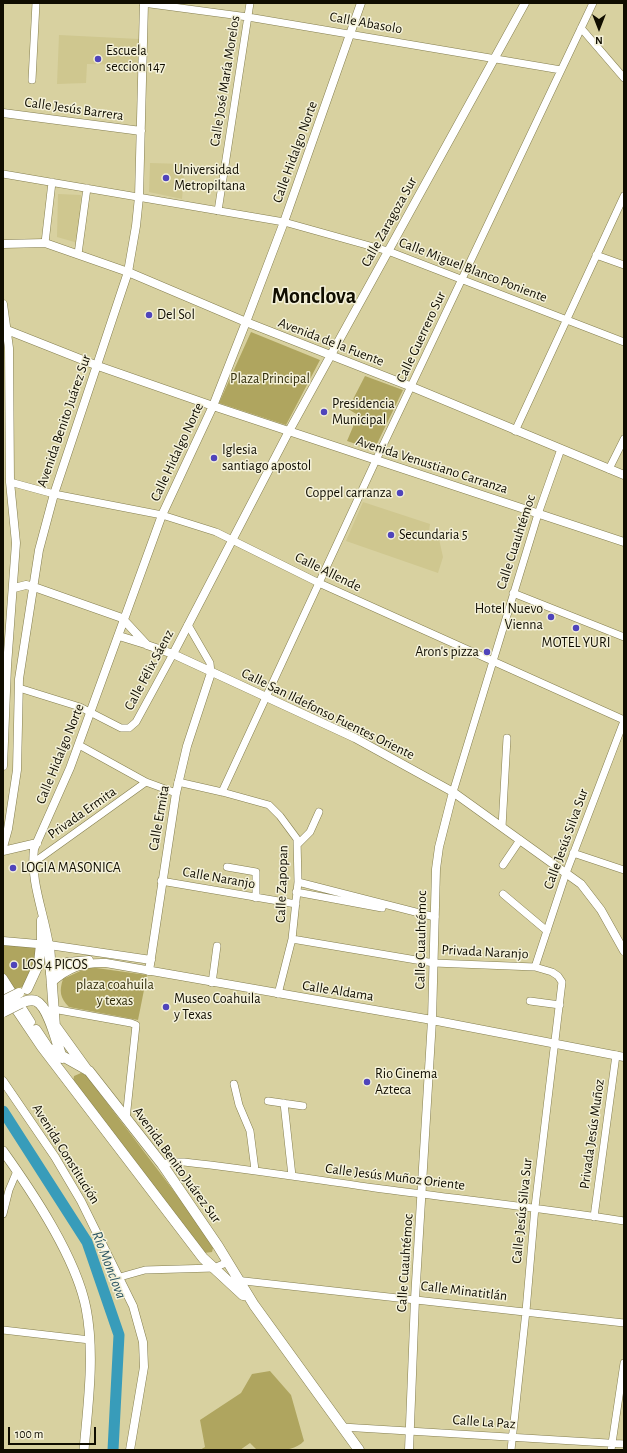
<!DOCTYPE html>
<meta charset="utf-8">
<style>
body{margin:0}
#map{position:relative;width:627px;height:1453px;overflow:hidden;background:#d8d1a0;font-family:"Alegreya Sans",sans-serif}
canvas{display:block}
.frame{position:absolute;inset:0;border:4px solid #100d00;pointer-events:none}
.north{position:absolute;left:579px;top:8px;width:40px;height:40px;-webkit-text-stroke:3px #f4f1d9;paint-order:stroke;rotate:180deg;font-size:11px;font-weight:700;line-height:16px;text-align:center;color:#100d00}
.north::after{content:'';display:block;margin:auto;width:14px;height:18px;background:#100d00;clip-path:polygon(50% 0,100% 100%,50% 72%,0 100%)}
.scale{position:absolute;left:8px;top:1427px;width:88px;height:18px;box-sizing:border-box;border:2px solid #100d00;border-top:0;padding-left:5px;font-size:12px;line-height:14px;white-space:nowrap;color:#100d00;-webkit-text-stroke:3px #f4f1d9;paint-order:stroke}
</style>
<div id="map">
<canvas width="627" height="1453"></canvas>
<div class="frame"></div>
<div class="north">N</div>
<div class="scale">100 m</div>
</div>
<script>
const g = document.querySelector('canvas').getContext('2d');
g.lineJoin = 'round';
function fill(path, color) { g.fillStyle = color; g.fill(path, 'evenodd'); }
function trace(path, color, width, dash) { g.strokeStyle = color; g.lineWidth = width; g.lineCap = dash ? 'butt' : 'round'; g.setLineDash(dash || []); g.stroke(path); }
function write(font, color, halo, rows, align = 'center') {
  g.font = font + ' "Alegreya Sans",sans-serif'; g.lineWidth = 3; g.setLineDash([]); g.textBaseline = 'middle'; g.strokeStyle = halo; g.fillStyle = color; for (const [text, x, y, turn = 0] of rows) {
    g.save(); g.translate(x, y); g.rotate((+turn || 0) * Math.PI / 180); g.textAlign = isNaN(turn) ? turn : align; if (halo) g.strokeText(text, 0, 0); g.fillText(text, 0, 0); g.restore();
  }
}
fill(new Path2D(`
 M59 35 139 39V65L87 64 86 83 57 84Z
 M150 163 185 164 182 199 149 192Z
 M58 194 81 195 78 243 57 237Z
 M363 502 430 524 429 531 439 539 443 557 438 573 346 541Z`), '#cfc78f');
fill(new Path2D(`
 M251 332 320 360 286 425 219 403Z
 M365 376 403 390 374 450 347 441 358 415 348 409Z
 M3 945 34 947 37 950C34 964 32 987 14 990L3 972Z
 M89 967 147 975 138 1020 69 1007C60 998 59 991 63 979Z
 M81 1073 85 1074 95 1087 214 1244 212 1252 204 1253 73 1082 74 1076Z
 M270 1371 291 1395 304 1441C293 1453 272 1450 257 1450L250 1443 240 1450H200L205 1447 200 1420 241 1393 252 1374Z`), '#afa55f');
trace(new Path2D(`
 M3 1111 87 1242 119 1335 113 1450`), '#389cba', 11);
const minor = new Path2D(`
 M143 3 248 17 561 70
 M581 28 624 78
 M32 80 36 3
 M3 174 284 222 388 251 624 342
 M218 211 250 3
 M45 243 52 182
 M78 254 87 188
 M596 255 624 265
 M515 431 624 196
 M609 469 624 439
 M10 482 54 494 162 515 216 532 319 583 624 720
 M513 593 624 637
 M188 625 210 663 211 673
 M19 688 80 707 121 728H129L136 722 173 654
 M79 745 146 782 176 793
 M178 782 222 792 269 805 280 816 297 839 298 882 292 939 278 994
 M222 792 376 460 593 3
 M453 792 538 514 561 449
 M502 827 507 738
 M298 844 310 832 319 812
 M573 853 624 870
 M33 863 146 782
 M503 865 520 840
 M227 867 256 872V898
 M161 881 296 904
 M298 882 435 917
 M296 892 382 908
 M503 894 547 931
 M292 939 434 963 535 967 552 972 558 976 562 982 535 1207 526 1311 511 1450
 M535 967 566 873 624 721
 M212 983 217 946
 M530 1001 560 1005
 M53 1009 131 1023 136 1025 126 1119
 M234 1084 239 1105 250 1131 255 1170
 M268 1101 303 1106
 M284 1103 292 1176
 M162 1164 173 1162H184C248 1169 311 1179 375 1188 458 1199 541 1208 624 1221
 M3 1214 9 1190 17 1171
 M594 1217 616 1055
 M120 1277 145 1270 214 1268 228 1262
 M235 1280 624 1323
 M3 1330 90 1340
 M342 1427 624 1444
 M611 1450 624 1363`);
const tertiary = new Path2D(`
 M3 113 141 131
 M3 244 45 243 128 272 246 322 412 387 624 475
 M3 304 9 348 10 482 16 543 7 666 3 766
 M7 330 98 366 213 406 624 542
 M14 588 26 585 34 587 122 618 147 645 173 654 355 738 453 792 581 884 601 910 624 951
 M119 636 145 644
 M173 654 289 431 525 3
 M3 847 8 829 17 770 19 679 39 550 54 494 128 272 136 226 139 197 144 3
 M3 851 37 843
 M41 920V944
 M3 941 49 945 151 960
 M49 945C44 913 30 881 34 849L70 768 162 515 213 406 246 322 284 222 361 3
 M149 971 176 793 187 746 211 673
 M50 973 67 962 89 960
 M3 978 31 1022
 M51 983C68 968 83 962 106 963L432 1020 624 1057
 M3 1081 55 1157 81 1201 133 1306 143 1342 144 1367 130 1450
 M409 1450 415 1299 432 1020 436 869 439 847 453 792`);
const secondary = new Path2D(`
 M3 1151C33 1193 76 1257 86 1308 95 1354 88 1404 84 1450`);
const primary = new Path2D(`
 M49 945 55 1027
 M3 989 42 1047 203 1258 243 1295
 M27 989 39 963 41 944
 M21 1003C26 1001 31 999 36 1001 49 1007 57 1044 62 1058
 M56 1027 87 1070
 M36 1030 48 1048 89 1071 162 1164 218 1246 254 1305 359 1450`);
trace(minor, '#847e4f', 8);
trace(tertiary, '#847e4f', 9);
trace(secondary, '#847e4f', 10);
trace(primary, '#847e4f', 11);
trace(minor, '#fff', 7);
trace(tertiary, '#fff', 8);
trace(secondary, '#fff', 9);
trace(primary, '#fff', 10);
const primaryBridge = new Path2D(`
 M3 1001 19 993
 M3 1012 21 1003`);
trace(primaryBridge, '#847e4f', 11, []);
trace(primaryBridge, '#fff', 10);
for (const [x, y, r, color] of [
 [98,59,4,"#4f44bb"],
 [166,178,4,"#4f44bb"],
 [149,315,4,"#4f44bb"],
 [324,412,4,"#4f44bb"],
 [214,458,4,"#4f44bb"],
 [400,493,4,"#4f44bb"],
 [391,535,4,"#4f44bb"],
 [551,617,4,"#4f44bb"],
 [576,628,4,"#4f44bb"],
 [487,652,4,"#4f44bb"],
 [13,868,4,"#4f44bb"],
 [14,965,4,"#4f44bb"],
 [166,1007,4,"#4f44bb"],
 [367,1082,4,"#4f44bb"]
]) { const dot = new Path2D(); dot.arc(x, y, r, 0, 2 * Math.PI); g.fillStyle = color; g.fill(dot); trace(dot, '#f4f1d9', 1.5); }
write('14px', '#100d00', '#f4f1d9', [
 ["Calle Abasolo",366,23,10],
 ["Calle José María Morelos",225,81,-81],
 ["Calle Jesús Barrera",74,109,8],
 ["Calle Hidalgo Norte",295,152,-70],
 ["Calle Zaragoza Sur",389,222,-61],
 ["Calle Miguel Blanco Poniente",473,270,21],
 ["Calle Guerrero Sur",421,337,-65],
 ["Avenida de la Fuente",331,342,21],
 ["Avenida Benito Juárez Sur",64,421,-71],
 ["Calle Hidalgo Norte",177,452,-65],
 ["Avenida Venustiano Carranza",432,465,18],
 ["Calle Cuauhtémoc",516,542,-72],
 ["Calle Allende",328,572,26],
 ["Calle Félix Sáenz",149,670,-62],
 ["Calle San Ildefonso Fuentes Oriente",328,714,26],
 ["Calle Hidalgo Norte",60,754,-68],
 ["Privada Ermita",82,813,-35],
 ["Calle Ermita",159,818,-80],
 ["Calle Jesús Silva Sur",566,839,-70],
 ["Calle Naranjo",219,878,10],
 ["Calle Zapopan",282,884,-88],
 ["Calle Cuauhtémoc",421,940,-89],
 ["Privada Naranjo",485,952,3],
 ["Calle Aldama",338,991,9],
 ["Privada Jesús Muñoz",592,1134,-82],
 ["Avenida Constitución",66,1154,58],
 ["Avenida Benito Juárez Sur",177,1165,54],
 ["Calle Jesús Muñoz Oriente",395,1177,7],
 ["Calle Jesús Silva Sur",522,1211,-84],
 ["Calle Cuauhtémoc",405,1263,-86],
 ["Calle Minatitlán",464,1291,7],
 ["Calle La Paz",484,1422,4]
]);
write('14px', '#100d00', '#f4f1d9', [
 ["Escuela",106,51],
 ["seccion 147",106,67],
 ["Universidad",174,170],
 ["Metropiltana",174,186],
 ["Del Sol",157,315],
 ["Presidencia",332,404],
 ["Municipal",332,420],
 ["Iglesia",222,450],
 ["santiago apostol",222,466],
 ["Coppel carranza",392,493,"right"],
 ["Secundaria 5",399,535],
 ["Hotel Nuevo",543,609,"right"],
 ["Vienna",543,625,"right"],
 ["MOTEL YURI",576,643,"center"],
 ["Aron's pizza",479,652,"right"],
 ["LOGIA MASONICA",21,868],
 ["LOS 4 PICOS",22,965],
 ["Museo Coahuila",174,999],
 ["y Texas",174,1015],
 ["Rio Cinema",375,1074],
 ["Azteca",375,1090]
], 'left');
write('14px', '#332e0b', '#f4f1d9', [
 ["Plaza Principal",270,379],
 ["plaza coahuila",115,985],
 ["y texas",115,1001]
]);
write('italic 15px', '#295361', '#f4f1d9', [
 ["Río Monclova",109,1265,69]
]);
write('bold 22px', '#100d00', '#f4f1d9', [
 ["Monclova",314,296]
]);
</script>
